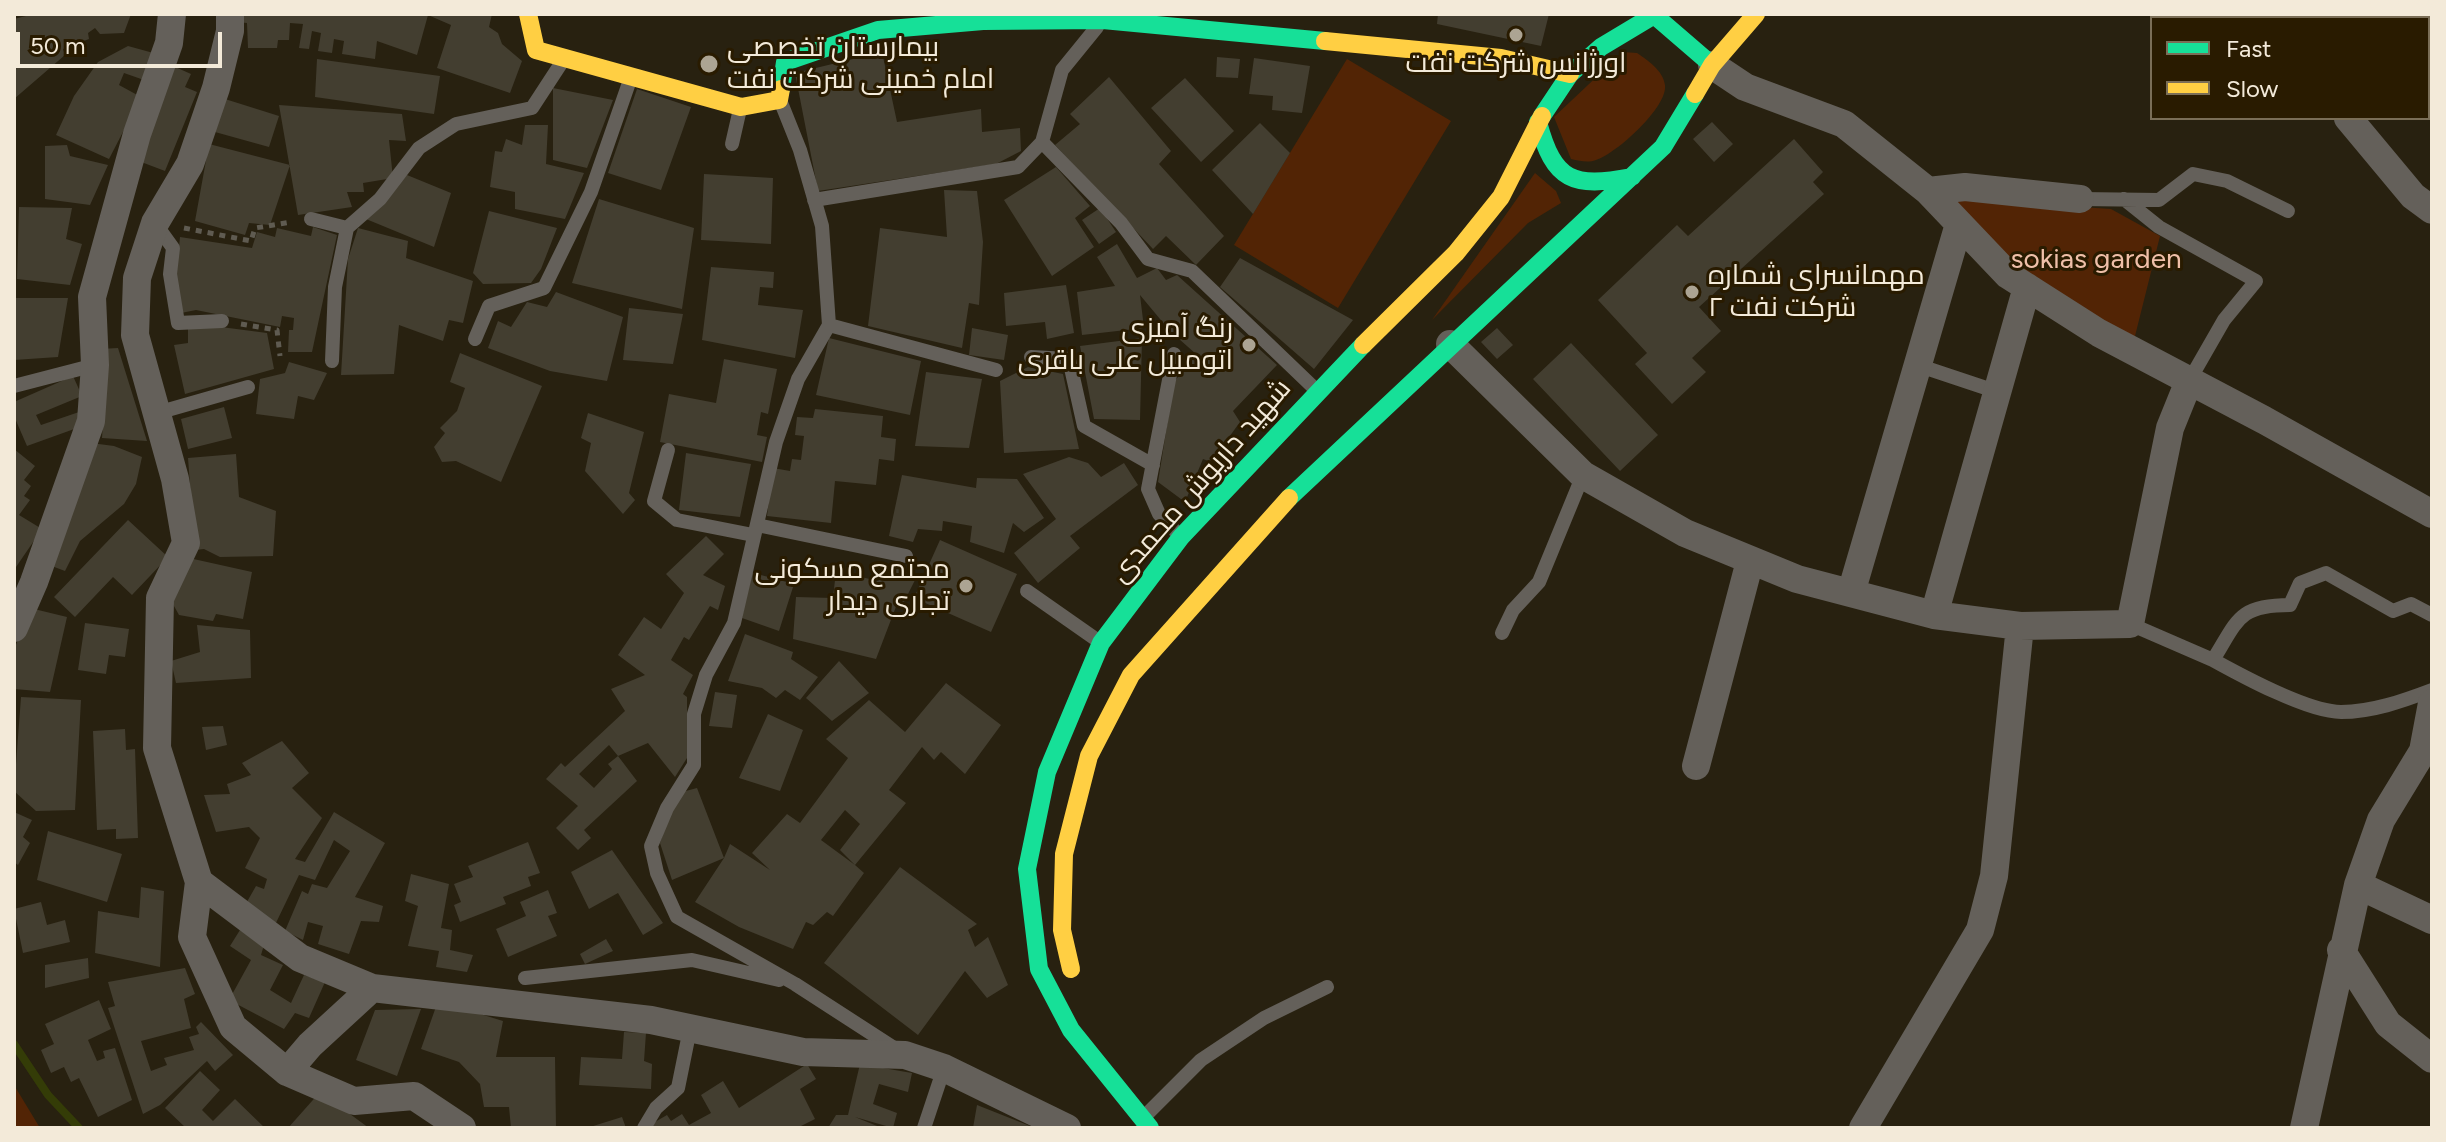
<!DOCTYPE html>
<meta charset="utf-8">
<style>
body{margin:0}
#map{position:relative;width:2446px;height:1142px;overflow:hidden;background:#282110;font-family:Figtree,sans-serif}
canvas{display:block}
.frame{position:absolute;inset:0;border:16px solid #f3ead9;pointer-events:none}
.legend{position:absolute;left:2150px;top:16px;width:280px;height:104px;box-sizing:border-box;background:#291b00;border:2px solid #7a6e57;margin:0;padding:10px 14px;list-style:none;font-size:24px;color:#f3ead9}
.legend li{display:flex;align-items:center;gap:16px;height:40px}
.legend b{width:40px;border:2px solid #7a6e57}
.scale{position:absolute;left:16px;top:32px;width:206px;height:36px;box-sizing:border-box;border:4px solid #f3ead9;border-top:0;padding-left:10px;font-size:24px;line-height:28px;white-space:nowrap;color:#f3ead9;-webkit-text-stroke:6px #291b00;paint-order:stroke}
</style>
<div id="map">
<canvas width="2446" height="1142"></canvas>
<div class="frame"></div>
<ul class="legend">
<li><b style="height:10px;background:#16e098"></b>Fast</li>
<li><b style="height:10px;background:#ffcf43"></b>Slow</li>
</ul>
<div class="scale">50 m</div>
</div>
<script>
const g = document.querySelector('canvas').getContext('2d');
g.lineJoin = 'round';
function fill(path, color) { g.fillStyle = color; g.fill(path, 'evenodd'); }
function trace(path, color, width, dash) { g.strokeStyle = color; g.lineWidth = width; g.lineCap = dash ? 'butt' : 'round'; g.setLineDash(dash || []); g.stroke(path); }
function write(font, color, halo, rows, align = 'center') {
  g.font = font + ' Figtree,Cairo,sans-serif'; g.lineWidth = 6; g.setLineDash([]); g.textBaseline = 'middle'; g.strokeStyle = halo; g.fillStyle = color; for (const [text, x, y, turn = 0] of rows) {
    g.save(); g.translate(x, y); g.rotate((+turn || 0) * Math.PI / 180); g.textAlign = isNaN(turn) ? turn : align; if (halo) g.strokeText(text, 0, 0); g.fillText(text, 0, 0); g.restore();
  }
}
fill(new Path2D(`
 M1623 52 1637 53C1647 60 1663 70 1665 85 1668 107 1616 154 1596 160 1588 163 1580 161 1571 159L1554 117Z
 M1347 59 1451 121 1338 308 1234 245Z
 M1535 173 1556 191 1561 203 1528 223 1432 320Z
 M1948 198 2111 209 2160 236 2133 344 2014 269Z
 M14 1085 40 1128H14Z`), '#522405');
trace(new Path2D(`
 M14 1044 48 1095 79 1128`), '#343c07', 8);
fill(new Path2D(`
 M34 14H131L124 33 100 34 95 28 88 33 89 39 63 49 65 55 14 99V19Z
 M237 14H492L489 27 498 33 502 44 522 61 510 93 437 68 451 25 428 15 417 55 377 41 375 59 342 54 344 41 334 39 332 53 318 51 321 33 312 31 309 49 299 48 303 24 290 23 289 40H278L277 48H248L247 23 237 22Z
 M1438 14H1549L1541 46 1437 24Z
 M128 46 157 54 144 80 124 73 119 85 141 97 109 159 56 135 74 96 98 62Z
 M882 52 897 122 981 109 982 132 1020 128 1021 151 996 164 818 191 795 73Z
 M1217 57 1240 59 1238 78 1216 77Z
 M1254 58 1310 66 1302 113 1272 110 1273 96 1249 94Z
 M317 59 440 76 434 114 315 97Z
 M173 66 191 74 185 87 197 92 165 171 136 160Z
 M1109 77 1171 151 1159 164 1224 236 1196 265 1166 236 1153 249 1055 145 1080 124 1070 114Z
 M1185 78 1234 131 1201 162 1151 108Z
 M553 88 613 100 587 168 553 160Z
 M637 89 691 107 661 190 608 173Z
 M225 99 279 116 269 147 215 132Z
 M279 105 402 114 406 141 389 140 393 178 363 183 364 192H347L352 207 298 215Z
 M1712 122 1733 144 1714 162 1693 139Z
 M1260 123 1290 153 1253 214 1212 170Z
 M525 125H548L546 164 584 173 565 219 515 209V192L490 187 495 151 502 152 506 139 522 145Z
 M1794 139 1823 172 1813 182 1824 194 1699 307 1721 331 1692 358 1706 372 1672 404 1635 364 1647 353 1598 300 1677 225 1688 236Z
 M209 144 290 165 270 225 249 223 245 235 195 221Z
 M67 145 70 156 108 165 90 205 45 199V146Z
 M1056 167 1090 206 1075 218 1094 247 1052 276 1004 200Z
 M704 174 773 178 771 244 701 240Z
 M407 175 451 193 434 247 366 219Z
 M944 190 977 191 983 242 979 305 969 303 962 348 868 326 880 228 947 237Z
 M599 199 694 228 682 309 572 283Z
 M19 207 72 208 66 239 82 244 70 285 17 279Z
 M1100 208 1116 232 1099 244 1082 220Z
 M489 211 557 228 541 269 531 283 483 284 473 273Z
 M313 227 337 235 312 352H288L289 330H293L294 318 282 316 280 327 196 310 181 313 176 278 180 237 252 248 257 232 275 237 277 228 311 236Z
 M358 228 408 241 406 258 473 281 463 323 449 320 443 341 399 325 394 374 341 375 348 259Z
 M1117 244 1137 278 1157 268 1166 280 1177 275 1277 365 1233 411 1240 422 1211 462 1203 459 1185 502 1158 482 1174 382 1196 354 1170 331 1140 295 1144 328 1082 335 1077 292 1115 286 1097 257Z
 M1240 258 1353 320 1314 369 1220 287Z
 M711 267 774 272 773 288 760 287 758 305 803 310 795 358 702 340Z
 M1066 285 1074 333 1047 339 1045 322 1006 326 1004 293Z
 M556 292 623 317 607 381 550 371 488 348 498 321 511 327 527 302 547 307Z
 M14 298H68L58 357 14 360Z
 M629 308 683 314 673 364 623 360Z
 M221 327 267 333 274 369 185 394 174 345 188 343V328Z
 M972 328 1008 335 1004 360 969 355Z
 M1497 328 1513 345 1497 359 1481 342Z
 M829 338 921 361 910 415 816 395Z
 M1142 338 1140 420 1094 419 1080 346Z
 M1571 343 1658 435 1620 471 1533 379Z
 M118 348 147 441 102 438 105 389 100 349Z
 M460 353 542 386 501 482 456 461 442 462 434 447 445 433 440 428 457 411 465 388 450 382Z
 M724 359 777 369 768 414 761 412 757 435 767 437 762 462 660 442 669 394 716 403Z
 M289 362 327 373 314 400 298 396 294 419 256 414 260 379 285 373Z
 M1028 367 1063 374 1079 449 1004 453 1000 381Z
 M926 372 982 379 969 448 915 446Z
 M73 376 82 396 36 415 41 425 79 412 77 428 27 446 14 416V402Z
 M224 407 232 438 188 449 181 419Z
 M815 409 883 416 881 437 896 439 894 461 879 459 876 485 835 481 831 523 767 516 773 468 790 471 792 459 801 460 804 436 795 435 797 417 813 418Z
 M588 413 644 432 629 493 635 500 623 514 585 471 591 443 581 438Z
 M91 443 114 446 142 457 136 484 124 504 80 541 65 571 49 565Z
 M14 449 35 466 24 480 31 486 24 496 30 500 19 515 42 529 14 570Z
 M686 453 751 464 740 517 679 510Z
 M236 454 239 497 276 511 273 556 220 557 204 549 195 550 188 458Z
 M1069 457 1088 463 1101 477 1124 463 1138 485 1070 536 1080 548 1038 583 1014 553 1056 519 1023 474Z
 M902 475 976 488 977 478 1017 479 1044 518 1024 532 1013 523 1004 553 970 542 972 526 943 521 942 531 918 529 913 542 889 536Z
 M128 520 168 557 132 595 113 577 75 617 54 597Z
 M706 536 724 554 703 575 725 586 718 610 710 606 689 640 684 637 671 660 693 675 683 694 687 697V758L675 777 648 743 618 756 637 781 584 830 591 838 578 850 556 828 578 806 546 779 561 763 565 767 625 711 611 689 645 675 618 655 644 617 661 629 684 593 666 574ZM609 745 618 756 608 764 612 769 594 788 579 774Z
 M940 540 1017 574 991 632 914 598Z
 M189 558 252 572 243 619 216 614 213 621 179 615 169 597Z
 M898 564 915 580 902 606 897 604 876 659 793 639 796 597 833 598 836 571 878 581Z
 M750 572 794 584 779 631 742 618Z
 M30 608 67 617 50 692 14 689V650Z
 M85 623 129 629 125 657 109 655 106 674 78 670Z
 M197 625 250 630 251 678 176 683 171 661 200 652Z
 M745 634 793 652 791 659 818 677 800 700 785 690 776 698 762 688 728 681Z
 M839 661 869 693 832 721 806 698Z
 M946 683 1001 725 965 774 941 752 934 760 922 747 889 790 906 803 855 865 864 873 833 916 827 912 813 925 806 922 793 949 739 927 695 902 724 858 672 880 660 843 672 807 682 792 697 788 724 858 730 844 770 870 752 853 787 814 800 823 848 758 826 739 869 700 905 732ZM845 810 860 824 840 850 855 865 821 840Z
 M715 692 737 695 732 728 709 726Z
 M21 697 81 700 75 810 36 811 14 791Z
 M768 714 803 730 780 791 739 778Z
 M223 726 227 745 206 750 202 727Z
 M125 729 126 750 135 749 138 838 116 839V829L97 830 93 731Z
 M282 741 309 773 292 788 322 818 295 859 305 862 334 812 385 843 355 897 383 906 379 922 361 921 349 954 318 944 323 926 308 922 303 940 285 931 302 891 308 894 312 884 327 888 350 851 334 840 315 880 299 875 274 927 244 907 256 886 264 889 267 879 245 868 260 838 249 827 216 832 204 795 230 794 227 784 251 775 242 763Z
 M14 812 32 820 23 837 30 843 18 865 14 862Z
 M48 831 122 854 107 902 37 880Z
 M528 842 540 873 528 877 531 886 503 897 506 904 460 922 454 905 461 902 454 884 473 877 468 866Z
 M612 850 663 923 643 935 618 893 589 909 571 872Z
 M900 867 977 924 968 930 975 947 988 937 1008 985 987 998 965 971 918 1035 824 963Z
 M411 874 449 884 441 928 452 930 450 950 473 955 467 972 436 967 439 951 408 946 418 906 405 901Z
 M141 887 164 891 160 967 95 953 98 911 139 918Z
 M548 890 557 913 548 916 557 936 508 957 496 929 526 916 520 902Z
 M41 902 47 925 65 920 70 942 23 953 14 909Z
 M240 930 264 945 261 955 283 965 270 990 291 1003 304 975 325 982 309 1018 295 1013 284 1029 229 1000 251 960 230 946Z
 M606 939 613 951 585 964 580 954Z
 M88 958 89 978 45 988V965Z
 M185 968 195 994 184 999 191 1028 141 1041 151 1071 167 1065 164 1058 194 1050 189 1037 199 1034 196 1027 201 1022 233 1055 215 1071 207 1061 160 1105 143 1114 108 1008 115 1006 108 982Z
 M99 1000 111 1029 88 1040 97 1061 105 1058 103 1051 115 1048 132 1100 98 1117 79 1078 71 1082 64 1067 51 1073 41 1050 54 1044 45 1024Z
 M438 1001 503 1021 496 1057H555L556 1128H511L509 1107H484L480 1084 459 1062 421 1049Z
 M421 1009 397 1076 356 1060 375 1010Z
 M624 1032 646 1033 644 1061 652 1064 651 1089 579 1085 581 1057 622 1059Z
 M807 1064 816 1079 800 1089 815 1119 797 1128 648 1126 667 1115 671 1121 682 1114 689 1125 711 1113 701 1095 723 1081 739 1108Z
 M860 1064 912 1073 908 1092 879 1084 873 1104 897 1113 893 1128 855 1117 882 1128H828L836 1115H848Z
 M200 1071 220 1090 202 1110 213 1121 235 1099 265 1128H186L165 1108Z
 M320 1092 369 1128H288Z
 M977 1105 1035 1128H973Z
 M622 1117 626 1128H590V1127Z`), '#433e30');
trace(new Path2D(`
 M2428 58 2432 54
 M2428 102 2432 104
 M184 228 251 241 255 228 291 222
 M241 324 277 330 280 356`), '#5f5b51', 5, [6, 6]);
trace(new Path2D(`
 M2260 14 2263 18
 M780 100 800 150 822 226 829 325 798 379 776 442 734 623 706 675 694 714V765L667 808 651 846 657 873 677 917 795 984 897 1050
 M1042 142 1121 223 1148 259 1192 271 1313 387
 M732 144 740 109
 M2080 199 2159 200 2193 174 2227 181 2288 211
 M2124 199 2159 227 2256 281 2224 320 2189 381
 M814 200 1018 167 1042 142 1062 70 1097 27
 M311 219 347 228 380 199 419 148 456 124 532 108 562 62
 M155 223 173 248 170 274 178 323 222 321
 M829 325 996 370
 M475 339 489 306 544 288 591 192 631 77
 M1174 354 1148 489 1159 514 1178 534
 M1031 357 1069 359 1084 426 1153 465
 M332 361 335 287 347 228
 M1917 365 1995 391
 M14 386 95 365
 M157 413 248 387
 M668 450 654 501 677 520 753 535
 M757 525 906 556
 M1027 591 1097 640
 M2130 624 2213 660C2238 620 2238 605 2290 605L2300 583 2326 573 2393 611 2411 604 2432 615
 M1502 633 1513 610 1539 582 1583 475
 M2213 660C2242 676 2308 712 2341 712 2372 712 2403 701 2432 690
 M525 978 692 960 779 980
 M1146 1115 1201 1060 1264 1018 1327 987
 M644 1128 656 1108 678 1088 690 1029
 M924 1128 944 1068`), '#64605a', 14);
trace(new Path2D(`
 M1712 65 1745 87 1844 124 1928 191 2008 275 2099 333 2264 420 2432 514
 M2348 118 2413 196 2432 210
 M1928 191 1965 187 2080 199
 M1450 344 1583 475 1685 533 1797 579 1934 615 2020 626
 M1851 593 1959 224
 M1934 615 2027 287
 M14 628 34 582 91 421 95 365 92 297 137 134 169 43 172 14
 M1696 766 1750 561
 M199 882 157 748 160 598 186 543 175 479 135 335 137 278 155 223 190 164 216 88 230 31V14
 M2358 885 2432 920
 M2341 950 2388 1024 2432 1059
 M287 1072 233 1027 192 937 199 882 300 958 372 988
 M462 1128 414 1096 354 1101 287 1072 310 1045 372 988 651 1020 803 1052 905 1055 944 1068 1067 1128
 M1863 1128 1980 930 1994 876 2020 626 2130 624 2170 428 2189 381
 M2304 1128 2358 885 2381 820 2423 751 2432 703`), '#64605a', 28);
trace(new Path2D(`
 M1654 15 1712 65
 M781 89 785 62 878 30 983 21 1103 20 1325 41
 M1542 116 1570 74 1601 47 1656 14
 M1538 122C1554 182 1573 188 1632 177
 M1289 498 1663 147 1695 94
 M1150 1128 1071 1030 1039 969 1027 869 1047 772 1101 643 1181 537 1363 345`), '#16e098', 18);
trace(new Path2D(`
 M528 14 536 50 741 107 779 100 781 89
 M1325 41 1501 58 1570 74
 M1695 94 1712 65 1756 14
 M1363 345 1456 253 1501 197 1542 116
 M1071 969 1062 930 1064 854 1089 756 1131 675 1289 498`), '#ffcf43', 18);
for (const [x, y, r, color] of [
 [1516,35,8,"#aca493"],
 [709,64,10,"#aca493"],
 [1692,292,8,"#aca493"],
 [1249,345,8,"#aca493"],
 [966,586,8,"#aca493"]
]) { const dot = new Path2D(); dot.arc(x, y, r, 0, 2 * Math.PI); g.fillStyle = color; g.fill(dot); trace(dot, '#291b00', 3); }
write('28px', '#f3ead9', '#291b00', [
 ["بیمارستان تخصصی",727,48],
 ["امام خمینی شرکت نفت",727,80],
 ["اورژانس شرکت نفت",1516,64,"center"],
 ["مهمانسرای شماره",1708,276],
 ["۲ شرکت نفت",1708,308],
 ["رنگ آمیزی",1233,329,"right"],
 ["اتومبیل علی باقری",1233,361,"right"],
 ["مجتمع مسکونی",950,570,"right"],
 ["تجاری دیدار",950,602,"right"]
], 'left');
write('28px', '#efbfa8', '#291b00', [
 ["sokias garden",2096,260]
]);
write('28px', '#f3ead9', '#291b00', [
 ["شهید داریوش محمدی",1201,481,-49]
]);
</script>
